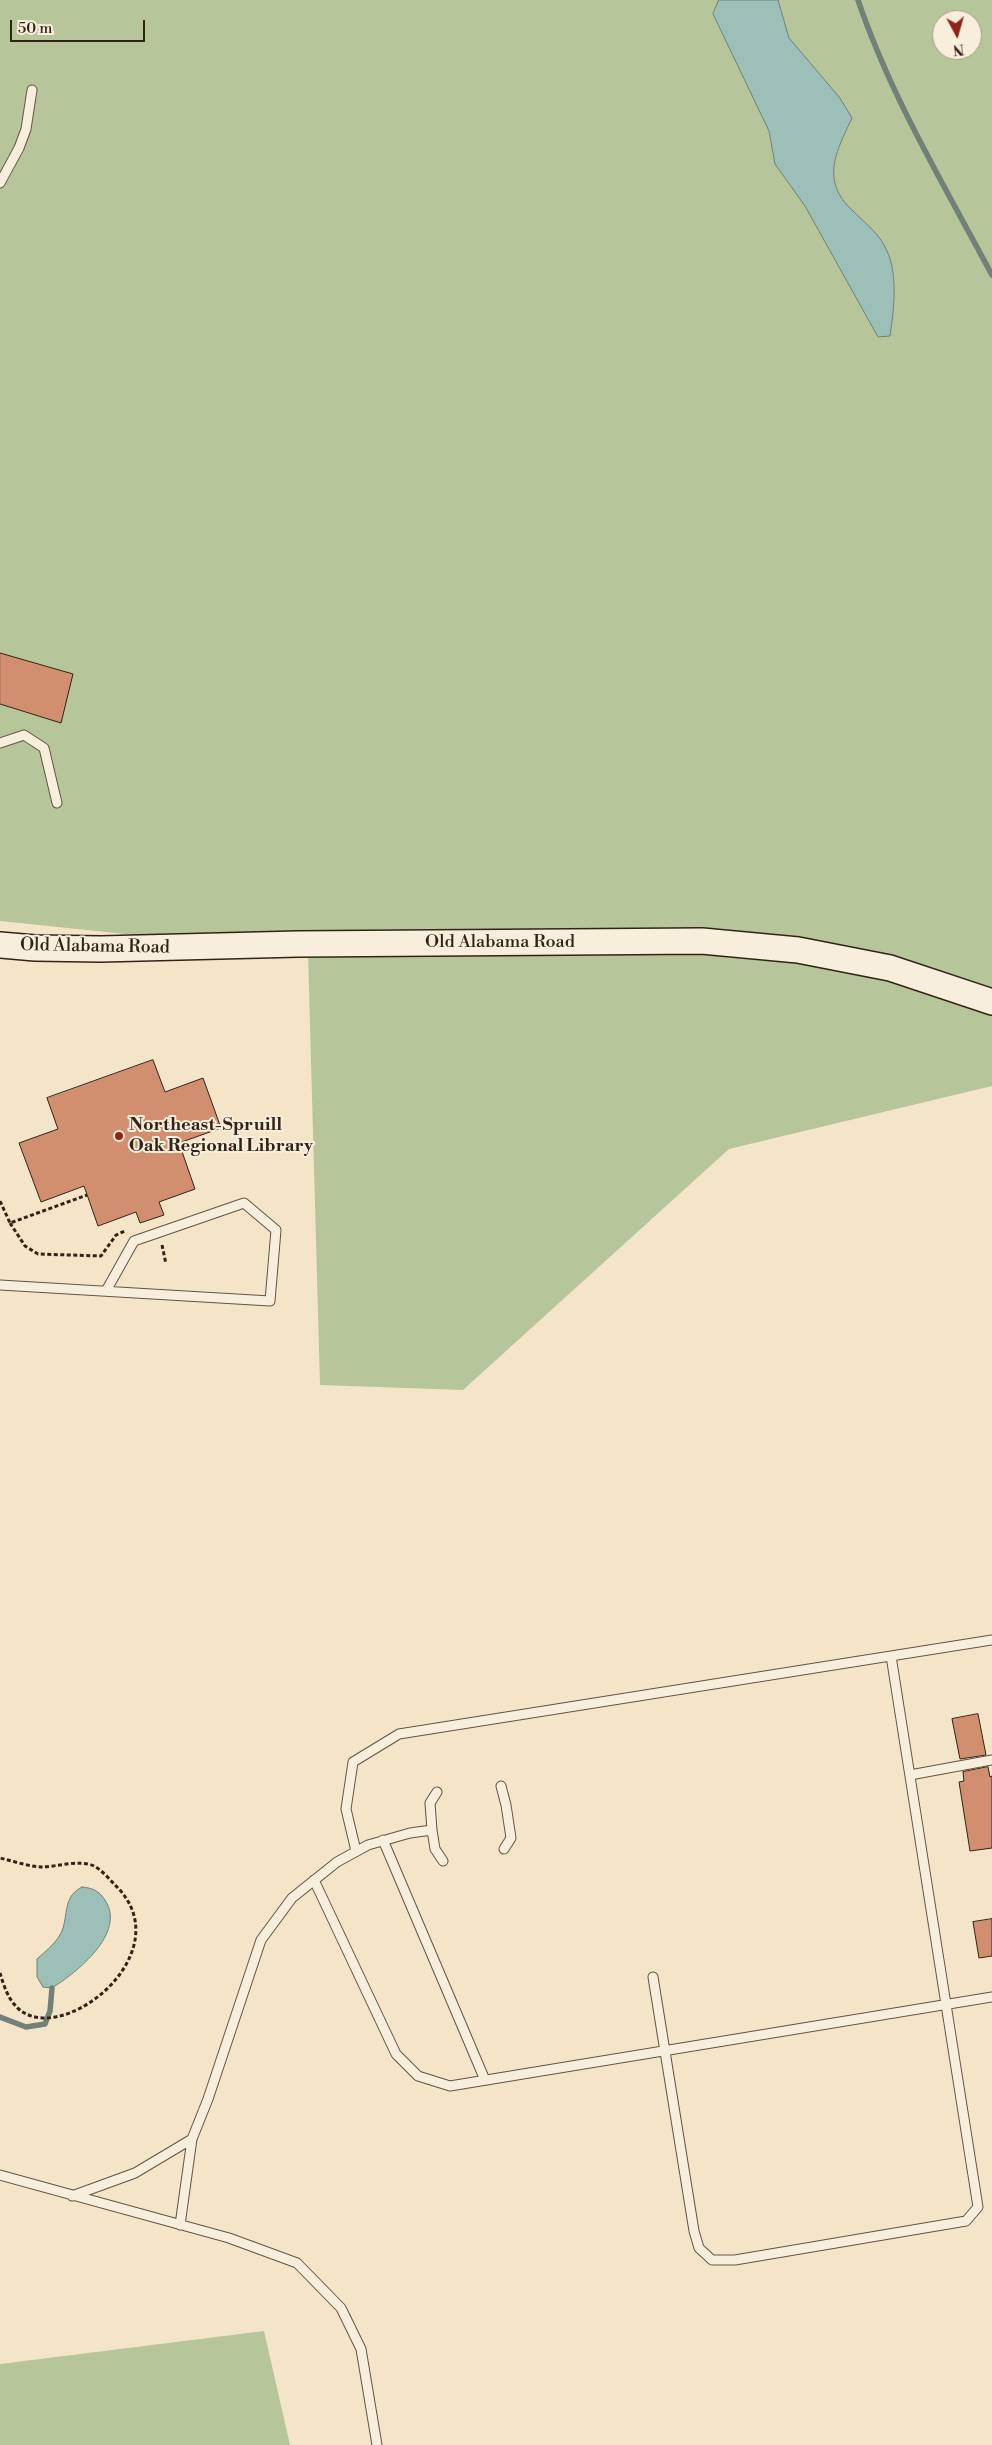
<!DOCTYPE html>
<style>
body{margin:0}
#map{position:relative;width:992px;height:2445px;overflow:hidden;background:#f4e5c9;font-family:"Libre Bodoni",serif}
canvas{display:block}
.north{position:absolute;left:932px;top:10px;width:50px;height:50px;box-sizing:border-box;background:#f8eedc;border:1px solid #a99d8d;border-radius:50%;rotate:174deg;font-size:14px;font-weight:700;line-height:20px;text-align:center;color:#322316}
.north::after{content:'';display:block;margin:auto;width:18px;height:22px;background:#8f2418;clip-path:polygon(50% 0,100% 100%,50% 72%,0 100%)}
.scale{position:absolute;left:10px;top:20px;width:135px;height:22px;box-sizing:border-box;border:2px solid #322316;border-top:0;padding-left:6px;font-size:15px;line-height:18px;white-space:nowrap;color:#322316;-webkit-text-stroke:4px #f8eedc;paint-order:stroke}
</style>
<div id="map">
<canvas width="992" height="2445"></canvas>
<div class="north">N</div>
<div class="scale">50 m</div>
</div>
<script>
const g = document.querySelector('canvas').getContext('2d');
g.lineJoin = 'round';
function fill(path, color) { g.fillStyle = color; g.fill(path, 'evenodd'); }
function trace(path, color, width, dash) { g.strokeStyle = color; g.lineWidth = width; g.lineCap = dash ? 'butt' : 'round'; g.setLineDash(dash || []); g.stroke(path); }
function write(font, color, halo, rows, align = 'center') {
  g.font = font + ' "Libre Bodoni",serif'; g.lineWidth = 4; g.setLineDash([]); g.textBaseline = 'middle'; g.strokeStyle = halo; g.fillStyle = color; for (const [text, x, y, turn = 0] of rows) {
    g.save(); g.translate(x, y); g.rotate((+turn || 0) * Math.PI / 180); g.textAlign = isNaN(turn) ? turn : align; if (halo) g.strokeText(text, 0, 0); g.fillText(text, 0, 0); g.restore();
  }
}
fill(new Path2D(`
 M0 0H992V1086L729 1149 463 1390 320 1385 308 953 0 921ZM942 20H972V50H942Z
 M264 2331 290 2445H0V2364Z`), '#b6c69a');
const water = new Path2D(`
 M719 0H778L789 38 840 98 852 118C836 152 820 181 853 211 863 221 877 232 884 245 899 270 894 309 890 336L878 337 805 206 775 164 769 131 713 14Z
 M82 1887C93 1888 99 1891 105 1900 127 1933 76 1973 52 1988L43 1987 37 1977V1959C47 1950 59 1941 63 1928 68 1911 64 1896 82 1887Z`);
fill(water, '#9cbfb7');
trace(water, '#728177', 1);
trace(new Path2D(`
 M858 0C891 97 944 185 992 275
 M0 2017 26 2027 45 2024 50 2011 52 1988`), '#728177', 5.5);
const building = new Path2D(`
 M0 653 73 674 61 723 0 704Z
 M153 1060 165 1092 203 1078 221 1128 179 1143 195 1189 159 1202 164 1215 140 1223 136 1212 98 1226 84 1186 41 1202 19 1143 58 1129 47 1098Z
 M978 1714 986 1755 960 1759 952 1719Z
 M988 1767 990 1777 992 1776V1848L970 1851 959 1782 964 1781 963 1772Z
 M992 1919V1956L979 1958 973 1922Z`);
fill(building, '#d18f70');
trace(building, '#322316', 1);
const service = new Path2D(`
 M0 183 19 148 26 129 32 90
 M0 743 24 735 44 748 57 803
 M0 1285 270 1301 276 1230 244 1203 134 1241 106 1291
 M910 1775 992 1760
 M501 1786 506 1805 511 1838 504 1849
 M432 1830 430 1803 437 1792
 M383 1840 485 2080
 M356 1851 346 1809 353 1762 399 1734 992 1640
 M314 1880 396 2054 418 2076 450 2086 992 1997
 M653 1977 694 2231 699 2248 712 2260H735L966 2221 978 2207 891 1656
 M0 2175 229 2238 297 2263 341 2308 361 2349 377 2445
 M72 2196 135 2173 192 2139 208 2099 261 1940 292 1898 337 1862 368 1845 410 1833 432 1830 435 1849 443 1861
 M180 2225 192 2139`);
const secondary = new Path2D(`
 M0 945 35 948 101 949 298 944 702 941 798 950 890 968 992 1002`);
trace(service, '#625443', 11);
trace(secondary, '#322316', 28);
trace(new Path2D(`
 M0 1201 10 1223 87 1195
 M10 1223 25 1246 38 1254 101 1256 116 1235 125 1231
 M162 1245 166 1264
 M0 1973C3 1983 7 1996 14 2004 54 2055 184 1955 117 1887 110 1880 103 1871 94 1866 79 1859 57 1867 41 1867 27 1866 13 1861 0 1858`), '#322316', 3, [4, 2.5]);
trace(service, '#f8eedc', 9);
trace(secondary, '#f8eedc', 25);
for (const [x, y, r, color] of [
 [119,1136,5,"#8f2418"]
]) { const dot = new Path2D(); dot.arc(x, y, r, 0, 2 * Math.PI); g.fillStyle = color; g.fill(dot); trace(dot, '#f8eedc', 2); }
write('18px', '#322316', '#f8eedc', [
 ["Old Alabama Road",500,943],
 ["Old Alabama Road",95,947,1]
]);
write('bold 18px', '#322316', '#f8eedc', [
 ["Northeast-Spruill",129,1126],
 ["Oak Regional Library",129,1147]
], 'left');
</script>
